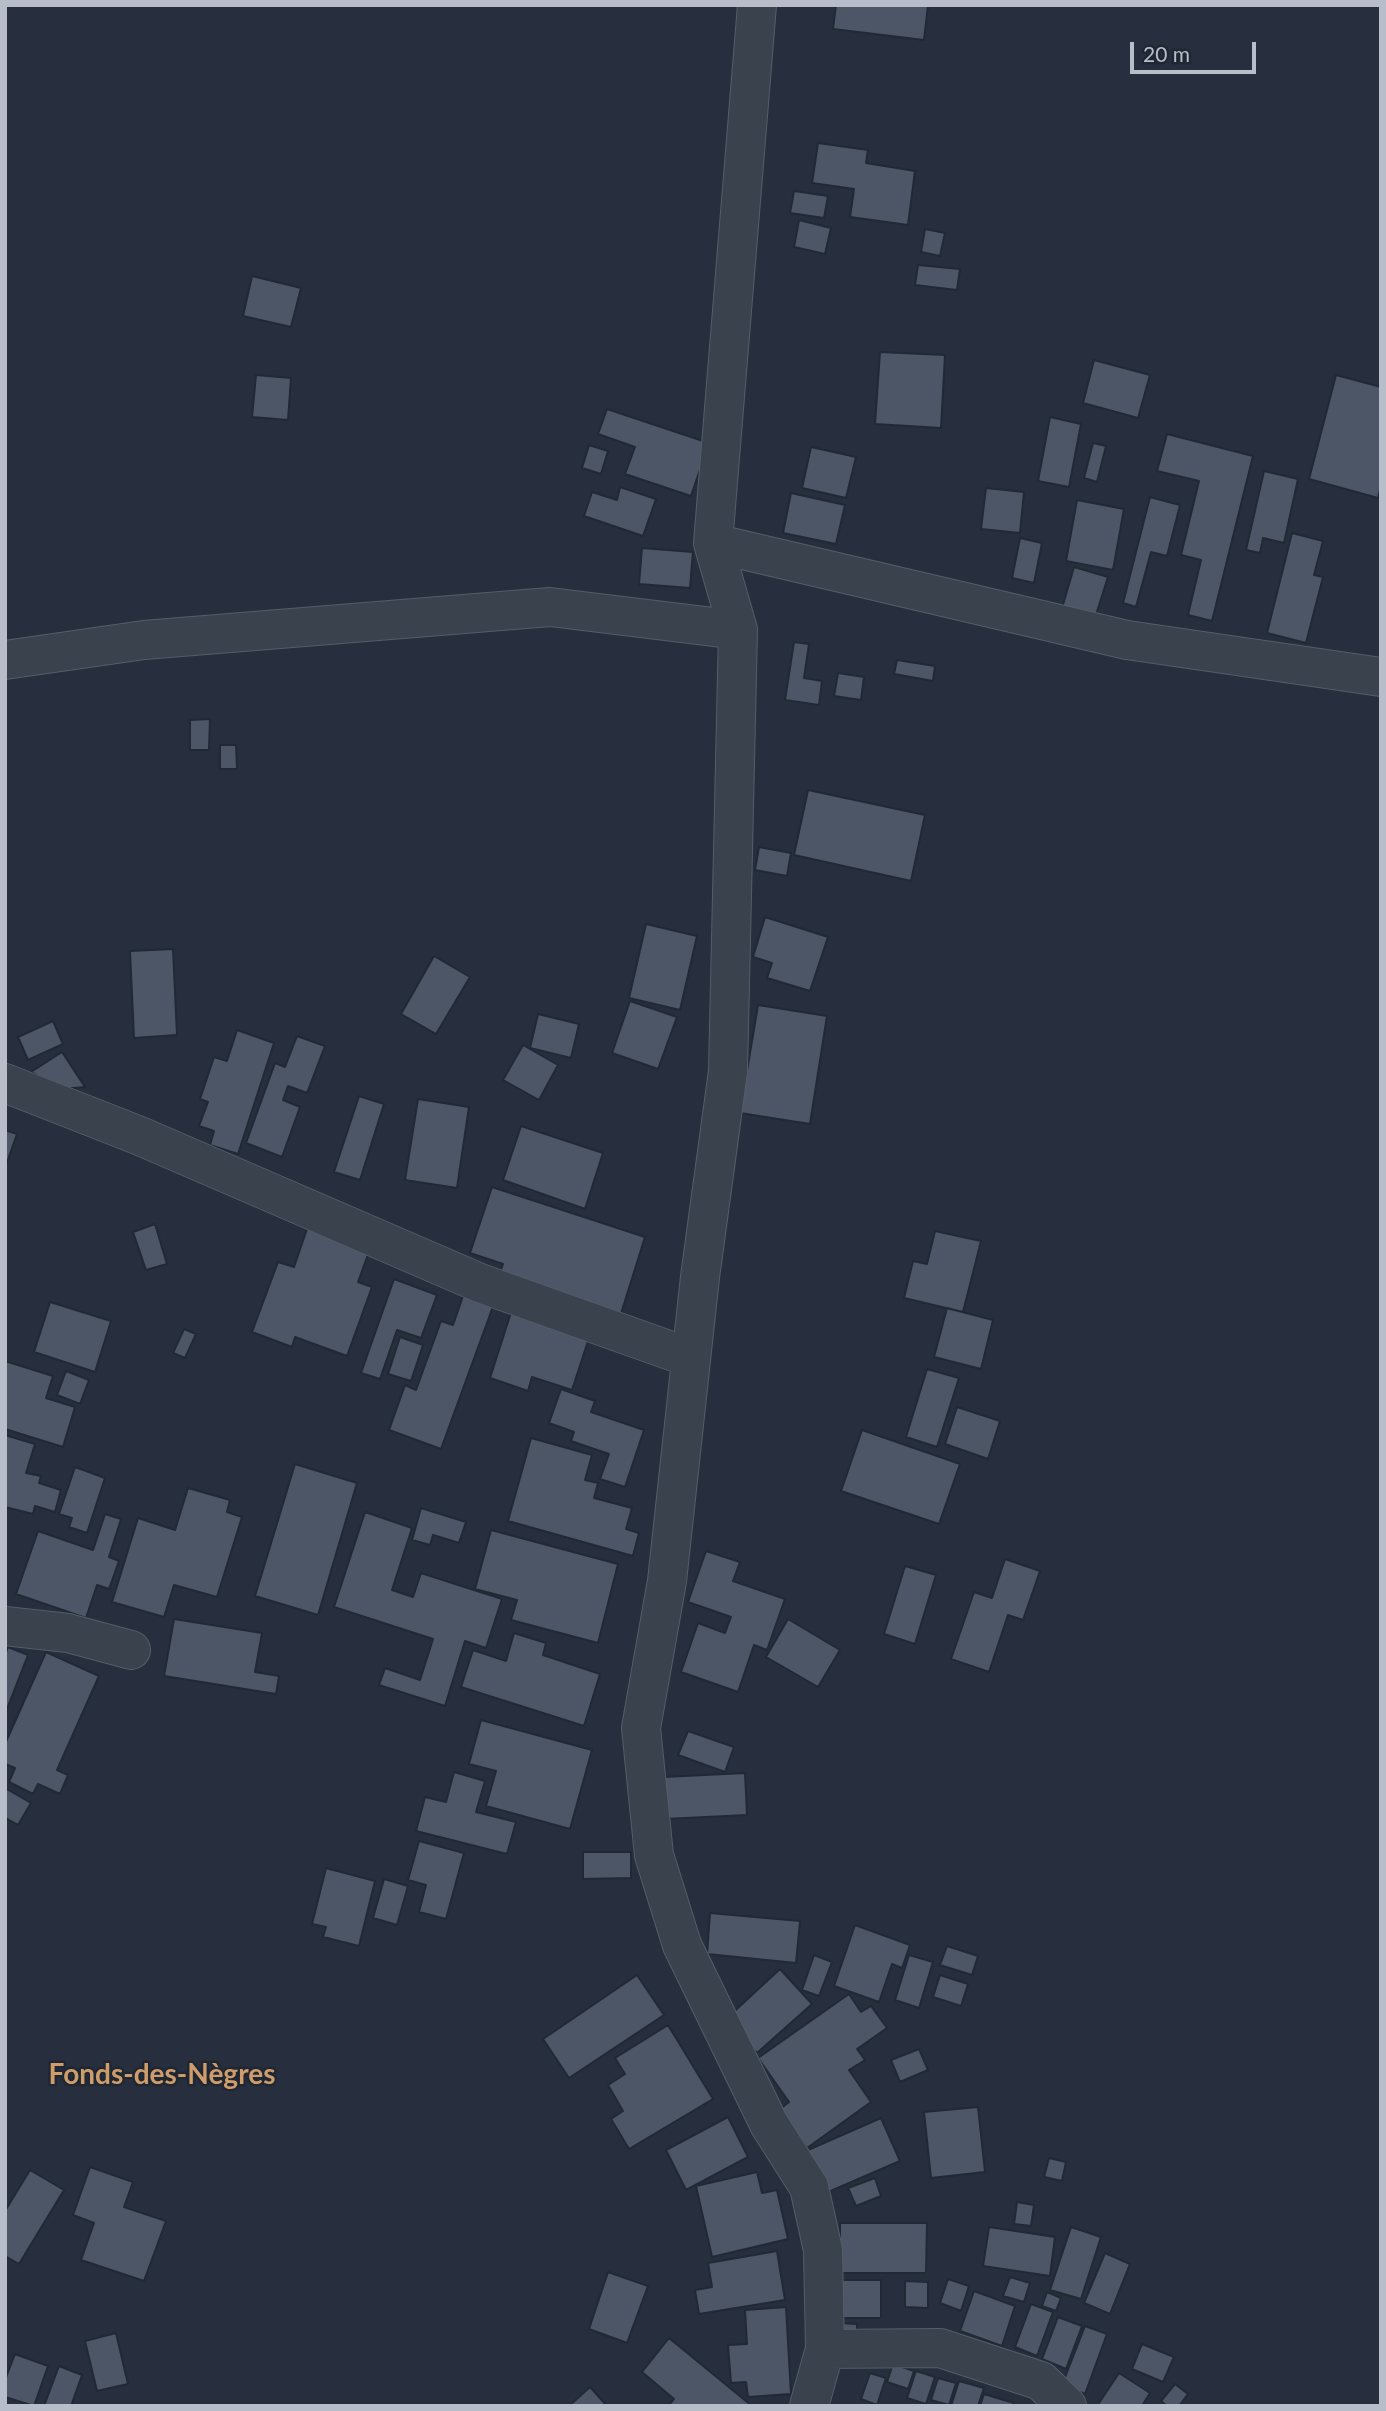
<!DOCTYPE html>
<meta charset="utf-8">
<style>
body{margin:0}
#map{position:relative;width:1386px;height:2411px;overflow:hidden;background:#272f3e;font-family:Lato,sans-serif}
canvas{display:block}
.frame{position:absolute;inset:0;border:7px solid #b7bdc9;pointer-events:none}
.scale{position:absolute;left:1130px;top:42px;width:126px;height:32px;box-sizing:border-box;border:4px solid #b7bdc9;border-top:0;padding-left:9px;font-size:21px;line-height:24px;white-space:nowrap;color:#b7bdc9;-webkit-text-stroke:5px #1f2733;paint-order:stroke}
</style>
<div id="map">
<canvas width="1386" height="2411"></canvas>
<div class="frame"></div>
<div class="scale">20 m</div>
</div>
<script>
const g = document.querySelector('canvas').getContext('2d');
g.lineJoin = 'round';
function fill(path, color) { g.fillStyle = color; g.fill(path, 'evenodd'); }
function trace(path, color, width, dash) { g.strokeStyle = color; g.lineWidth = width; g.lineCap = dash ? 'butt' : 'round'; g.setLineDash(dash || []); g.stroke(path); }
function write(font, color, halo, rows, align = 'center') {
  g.font = font + ' Lato,sans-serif'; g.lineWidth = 5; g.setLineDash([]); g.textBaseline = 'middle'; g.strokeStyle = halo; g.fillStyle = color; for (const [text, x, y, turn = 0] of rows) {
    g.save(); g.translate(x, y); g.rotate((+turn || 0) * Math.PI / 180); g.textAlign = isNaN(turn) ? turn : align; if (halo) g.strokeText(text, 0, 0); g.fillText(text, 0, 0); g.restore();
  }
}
const building = new Path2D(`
 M836 5H928L924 40 833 29Z
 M818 143 868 150 866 163 915 171 908 225 850 217 854 189 812 183Z
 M794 191 828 196 824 218 790 213Z
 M799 220 831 228 825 254 794 247Z
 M925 229 945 233 940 256 921 252Z
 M918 265 960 269 957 290 915 285Z
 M252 276 301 288 291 327 243 316Z
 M880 352 945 355 941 428 875 424Z
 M1094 360 1150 375 1138 418 1083 403Z
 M256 375 291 378 288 420 252 417Z
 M1336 375 1381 387V486L1378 498 1309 479Z
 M607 409 709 443 691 496 625 474 635 447 598 434Z
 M1050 417 1081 424 1069 487 1038 481Z
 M1167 434 1253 456 1212 621 1188 615 1201 560 1181 555 1199 481 1157 471Z
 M1093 443 1106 446 1097 482 1084 478Z
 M589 445 608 451 601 474 582 468Z
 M811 447 856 457 846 498 802 488Z
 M1264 471 1298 479 1284 543 1263 538 1260 553 1246 550Z
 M620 487 656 499 643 536 584 516 592 492 617 500Z
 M986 488 1024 492 1020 533 981 529Z
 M791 493 845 505 836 544 783 533Z
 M1150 497 1180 505 1167 556 1151 552 1136 607 1123 603Z
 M1077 500 1124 509 1113 570 1066 561Z
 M1292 533 1323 541 1314 575 1323 577 1306 643 1267 633Z
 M1020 538 1042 543 1034 583 1012 578Z
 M642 548 693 552 690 588 639 584Z
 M1074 567 1108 577 1095 618 1062 608Z
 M794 642 809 644 804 678 822 681 819 705 785 700Z
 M897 660 935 666 933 681 894 674Z
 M838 673 864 677 861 700 834 696Z
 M210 719 209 750H190V720Z
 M220 745H236L237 769H220Z
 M808 790 925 815 911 881 794 855Z
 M759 847 791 853 787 876 755 870Z
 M765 917 828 937 810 991 767 978 772 963 753 957Z
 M646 924 697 936 680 1010 629 998Z
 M173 949 177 1035 134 1038 130 951Z
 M434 956 470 977 436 1034 401 1014Z
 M630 1001 677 1017 658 1069 612 1053Z
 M758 1005 827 1016 810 1124 740 1113Z
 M538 1014 579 1024 571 1058 530 1048Z
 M53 1021 63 1044 28 1060 18 1037Z
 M237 1030 274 1043 238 1154 210 1145 214 1131 199 1126 208 1102 200 1099 214 1057 227 1061Z
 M297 1036 325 1046 307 1093 288 1086 283 1100 300 1107 282 1157 246 1143 275 1063 285 1067Z
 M523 1045 558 1065 539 1100 503 1080Z
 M62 1052 85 1087 62 1089 31 1072Z
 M359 1096 384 1104 360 1180 334 1172Z
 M418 1099 469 1107 457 1188 405 1180Z
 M521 1126 603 1153 585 1209 503 1180Z
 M5 1130 17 1134 5 1168Z
 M492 1187 645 1237 619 1320 497 1281 503 1264 470 1253Z
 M155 1224 167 1264 146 1270 133 1232Z
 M308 1226 370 1249 358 1282 372 1287 347 1356 295 1337 292 1347 252 1332 278 1262 294 1267Z
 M935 1231 981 1241 963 1312 904 1298 913 1261 927 1264Z
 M394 1279 437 1295 421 1338 397 1330 380 1379 361 1373Z
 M465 1290 495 1301 441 1449 389 1430 405 1385 416 1390 441 1321 453 1325Z
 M50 1302 111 1321 95 1372 34 1352Z
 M514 1303 592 1329 572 1390 532 1377 528 1391 490 1378Z
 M947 1308 993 1320 981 1369 934 1357Z
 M184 1329 196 1334 185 1358 173 1353Z
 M400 1337 423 1345 411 1381 388 1374Z
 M5 1361 53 1376 46 1398 75 1407 63 1447 5 1429Z
 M927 1369 959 1378 937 1447 906 1437Z
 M66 1371 89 1380 80 1404 57 1395Z
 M561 1389 595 1401 591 1412 644 1430 625 1487 600 1479 609 1454 571 1441 574 1432 549 1423Z
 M957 1407 1000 1421 988 1459 945 1444Z
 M862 1430 960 1464 939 1524 841 1491Z
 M5 1435 35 1444 26 1473 41 1476 39 1483 61 1490 55 1512 35 1506 33 1514 5 1507Z
 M531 1438 592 1455 585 1480 598 1483 594 1498 632 1508 626 1529 639 1533 633 1556 508 1521Z
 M295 1464 357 1483 318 1615 255 1596Z
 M75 1467 105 1478 87 1533 69 1527 72 1518 59 1514Z
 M188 1488 230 1500 227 1512 242 1517 217 1597 174 1585 164 1617 112 1602 138 1518 175 1530Z
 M421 1508 466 1522 459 1543 433 1535 430 1545 412 1540Z
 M365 1512 412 1528 392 1590 413 1597 421 1573 502 1599 486 1648 465 1641 445 1706 379 1685 385 1668 420 1680 433 1639 334 1607Z
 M105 1514 121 1519 109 1557 119 1561 109 1589 97 1585 86 1618 16 1594 38 1531 93 1550Z
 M491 1530 618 1564 598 1643 511 1620 517 1600 475 1589Z
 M706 1551 740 1562 733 1581 785 1599 767 1650 754 1645 738 1692 681 1672 698 1623 725 1633 731 1617 688 1602Z
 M1005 1559 1040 1571 1023 1620 1008 1615 989 1672 951 1659 974 1592 992 1598Z
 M905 1566 936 1575 915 1644 884 1634Z
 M174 1619 262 1633 255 1672 279 1676 276 1694 164 1676Z
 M788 1619 840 1650 818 1687 766 1657Z
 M514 1633 546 1643 543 1655 600 1674 584 1726 461 1687 473 1650 506 1661Z
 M8 1647 28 1655 5 1714V1655Z
 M46 1652 99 1676 57 1770 68 1775 60 1794 38 1784 33 1794 9 1782 15 1768 5 1764V1744Z
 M481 1720 592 1750 570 1829 486 1806 496 1771 469 1764Z
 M688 1731 734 1747 725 1772 678 1755Z
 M454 1772 485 1781 476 1812 516 1822 507 1854 416 1831 425 1797 446 1802Z
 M745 1773 747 1815 665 1819 664 1777Z
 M5 1788 31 1803 18 1825 5 1818Z
 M419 1841 464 1853 446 1919 419 1912 426 1885 408 1880Z
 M583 1852H631V1878L583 1879Z
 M326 1868 375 1881 359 1946 323 1937 326 1927 312 1924Z
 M384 1879 408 1886 397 1925 373 1918Z
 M710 1913 800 1921 796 1963 707 1954Z
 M855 1925 910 1945 902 1968 892 1964 879 2002 834 1986Z
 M947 1946 978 1956 972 1975 940 1965Z
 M814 1955 832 1962 819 1996 802 1990Z
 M909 1955 933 1962 919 2008 895 2000Z
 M780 1969 812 2004 757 2053 726 2019Z
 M637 1975 664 2015 569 2078 543 2039Z
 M940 1975 968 1984 961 2006 933 1997Z
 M849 1994 861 2012 871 2006 887 2028 857 2049 865 2060 849 2070 871 2102 807 2148 780 2109 789 2102 758 2058Z
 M668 2025 713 2099 629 2149 611 2119 623 2111 608 2085 625 2074 615 2058Z
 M919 2049 928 2070 900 2082 891 2060Z
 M978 2107 985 2172 931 2178 924 2112Z
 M728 2117 748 2157 686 2190 666 2150Z
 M881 2118 900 2161 826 2193 808 2150Z
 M1049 2158 1066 2162 1062 2181 1044 2177Z
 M90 2167 133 2182 124 2207 166 2221 144 2281 81 2260 94 2223 73 2215Z
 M30 2170 64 2190 19 2264 5 2256V2211Z
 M757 2172 762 2193 777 2190 788 2239 712 2257 696 2186Z
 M875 2178 881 2196 856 2206 848 2188Z
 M1017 2202 1034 2205 1031 2226 1014 2224Z
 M840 2223H927L926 2273H840Z
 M989 2227 1055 2237 1050 2276 983 2266Z
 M1071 2227 1101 2237 1081 2299 1050 2290Z
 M777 2251 785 2300 699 2314 695 2290 712 2287 708 2263Z
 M1105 2253 1130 2264 1110 2314 1084 2303Z
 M608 2272 648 2286 627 2343 589 2329Z
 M1010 2277 1030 2283 1024 2302 1003 2296Z
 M948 2279 969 2286 961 2311 940 2303Z
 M839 2280H881V2318H840Z
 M905 2281 928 2282V2308L905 2307Z
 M974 2291 1015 2306 1002 2346 960 2331Z
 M1047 2292 1061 2298 1056 2311 1042 2306Z
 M1031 2304 1053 2312 1037 2356 1015 2347Z
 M786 2307 791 2394 748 2397 746 2382 731 2383 728 2345 747 2344 745 2310Z
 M1058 2317 1082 2326 1066 2369 1042 2359Z
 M837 2323 857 2324V2344Z
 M1085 2326 1107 2334 1085 2394 1062 2385Z
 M116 2333 128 2384 97 2391 85 2341Z
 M669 2338 752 2406H668L674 2399 642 2372Z
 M1142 2344 1174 2357 1163 2382 1132 2369Z
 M15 2354 48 2366 34 2406 5 2397V2380Z
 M893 2364 914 2371 908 2389 887 2382Z
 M59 2366 82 2375 71 2406H44Z
 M916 2371 935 2377 926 2404 907 2398Z
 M870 2373 886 2378 877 2405 861 2399Z
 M1119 2373 1150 2393 1142 2406H1097Z
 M938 2378 956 2383 949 2405 931 2400Z
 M959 2381 984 2388 978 2406H951Z
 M1175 2384 1188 2394 1179 2406H1167L1161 2401Z
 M590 2387 607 2406H569Z
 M984 2394 1014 2403 1013 2406H980Z`);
fill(building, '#4d5667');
trace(building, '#212935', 2);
const minor = new Path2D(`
 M757 5 713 543 738 630 728 1071 700 1277 667 1581 641 1728 654 1855 682 1945 769 2124 809 2187 823 2250 825 2349 809 2406
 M713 543 1127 640 1381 677
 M5 660 144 640 550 607 738 630
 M5 1083 140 1136 480 1283 691 1358
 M5 1626 68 1633 131 1650
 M825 2349 940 2348 1041 2381 1067 2406`);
trace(minor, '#555d69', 40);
trace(minor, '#3a424e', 38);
write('bold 28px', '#cf9c6c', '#1f2733', [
 ["Fonds-des-Nègres",162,2075]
]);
</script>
